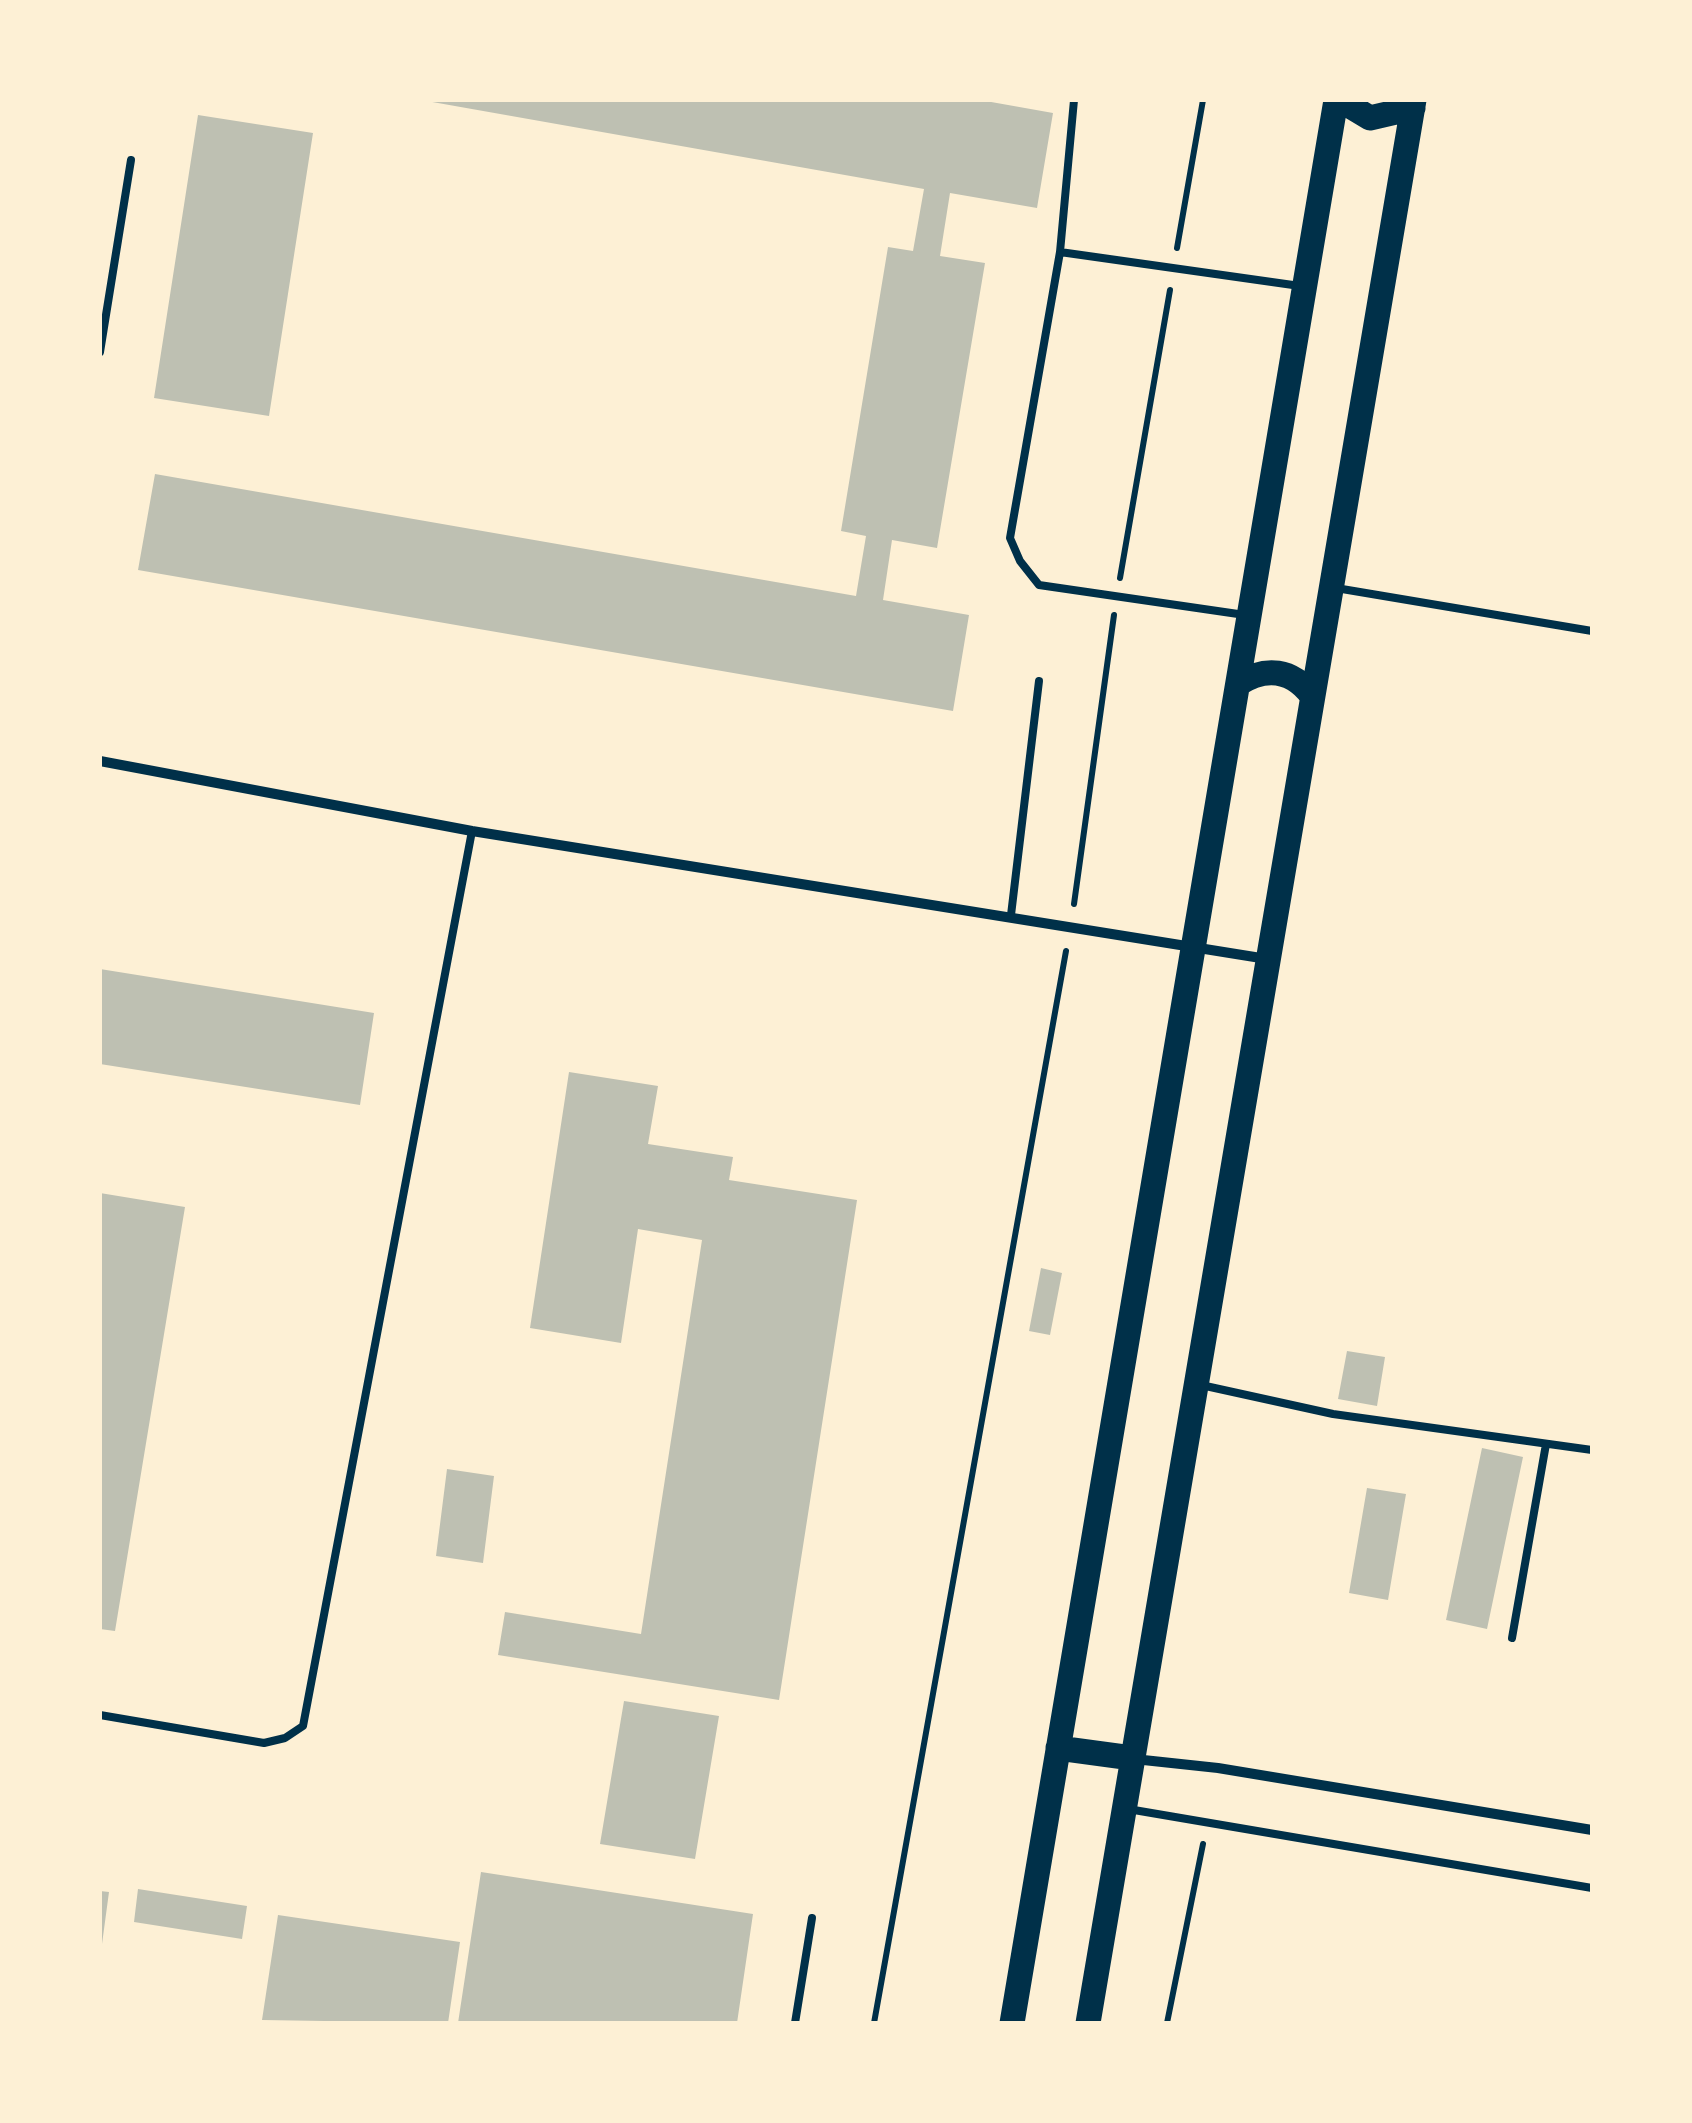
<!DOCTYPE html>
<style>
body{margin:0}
#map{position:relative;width:1692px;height:2123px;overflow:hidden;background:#fdf0d5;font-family:"Nunito Sans",sans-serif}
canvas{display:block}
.frame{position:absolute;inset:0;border:102px solid #fdf0d5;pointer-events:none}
</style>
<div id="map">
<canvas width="1692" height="2123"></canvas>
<div class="frame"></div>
</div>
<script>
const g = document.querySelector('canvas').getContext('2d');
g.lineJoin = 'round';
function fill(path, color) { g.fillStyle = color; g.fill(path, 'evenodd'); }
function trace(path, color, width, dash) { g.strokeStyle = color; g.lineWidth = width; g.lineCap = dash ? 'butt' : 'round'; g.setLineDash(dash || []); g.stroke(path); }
fill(new Path2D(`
 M421 100H980L1053 113 1037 208 950 193 940 256 985 263 937 548 892 540 883 600 969 615 953 711 138 570 155 474 856 596 866 536 841 531 888 247 913 251 924 189Z
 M198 115 313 133 269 416 154 398Z
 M100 969 374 1013 360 1105 100 1064Z
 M569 1072 658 1086 648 1144 733 1157 729 1180 857 1200 779 1700 498 1655 505 1612 641 1634 702 1240 638 1229 621 1343 530 1328Z
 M100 1193 185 1207 115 1631 100 1629Z
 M1041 1268 1062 1273 1050 1335 1029 1331Z
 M1347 1351 1385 1357 1377 1406 1338 1399Z
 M1482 1448 1523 1457 1487 1629 1446 1620Z
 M447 1469 494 1476 483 1563 436 1556Z
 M1367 1488 1406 1494 1388 1600 1349 1593Z
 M624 1701 719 1716 695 1859 600 1844Z
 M481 1872 753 1914 737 2023H458Z
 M138 1889 247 1906 242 1939 134 1922Z
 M100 1891 109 1892 102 1944H100Z
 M278 1915 460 1942 448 2023 262 2020Z`), '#bec0b2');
trace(new Path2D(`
 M1177 248 1203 100
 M1120 578 1170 290
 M1074 904 1114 615
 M874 2023 1066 951
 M1167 2023 1203 1844`), '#003049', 6);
trace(new Path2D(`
 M1060 252 1074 100
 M100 352 131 160
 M1336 588 1592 631
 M1245 615 1039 585 1020 561 1010 538 1060 252 1300 286
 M1011 915 1039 681
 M1201 1385 1333 1414 1592 1450
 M1512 1638 1546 1444
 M100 1715 264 1743 285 1738 303 1726 472 831
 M1128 1809 1592 1888
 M795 2023 812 1918`), '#003049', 8);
trace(new Path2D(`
 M100 761 472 831 1267 959
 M1134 1759 1218 1768 1592 1830`), '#003049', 10);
trace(new Path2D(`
 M1340 100 1370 118 1413 108
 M1238 684C1266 666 1292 669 1312 696
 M1058 1748 1132 1758
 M1012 2023 1336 100
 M1088 2023 1414 100`), '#003049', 25);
</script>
